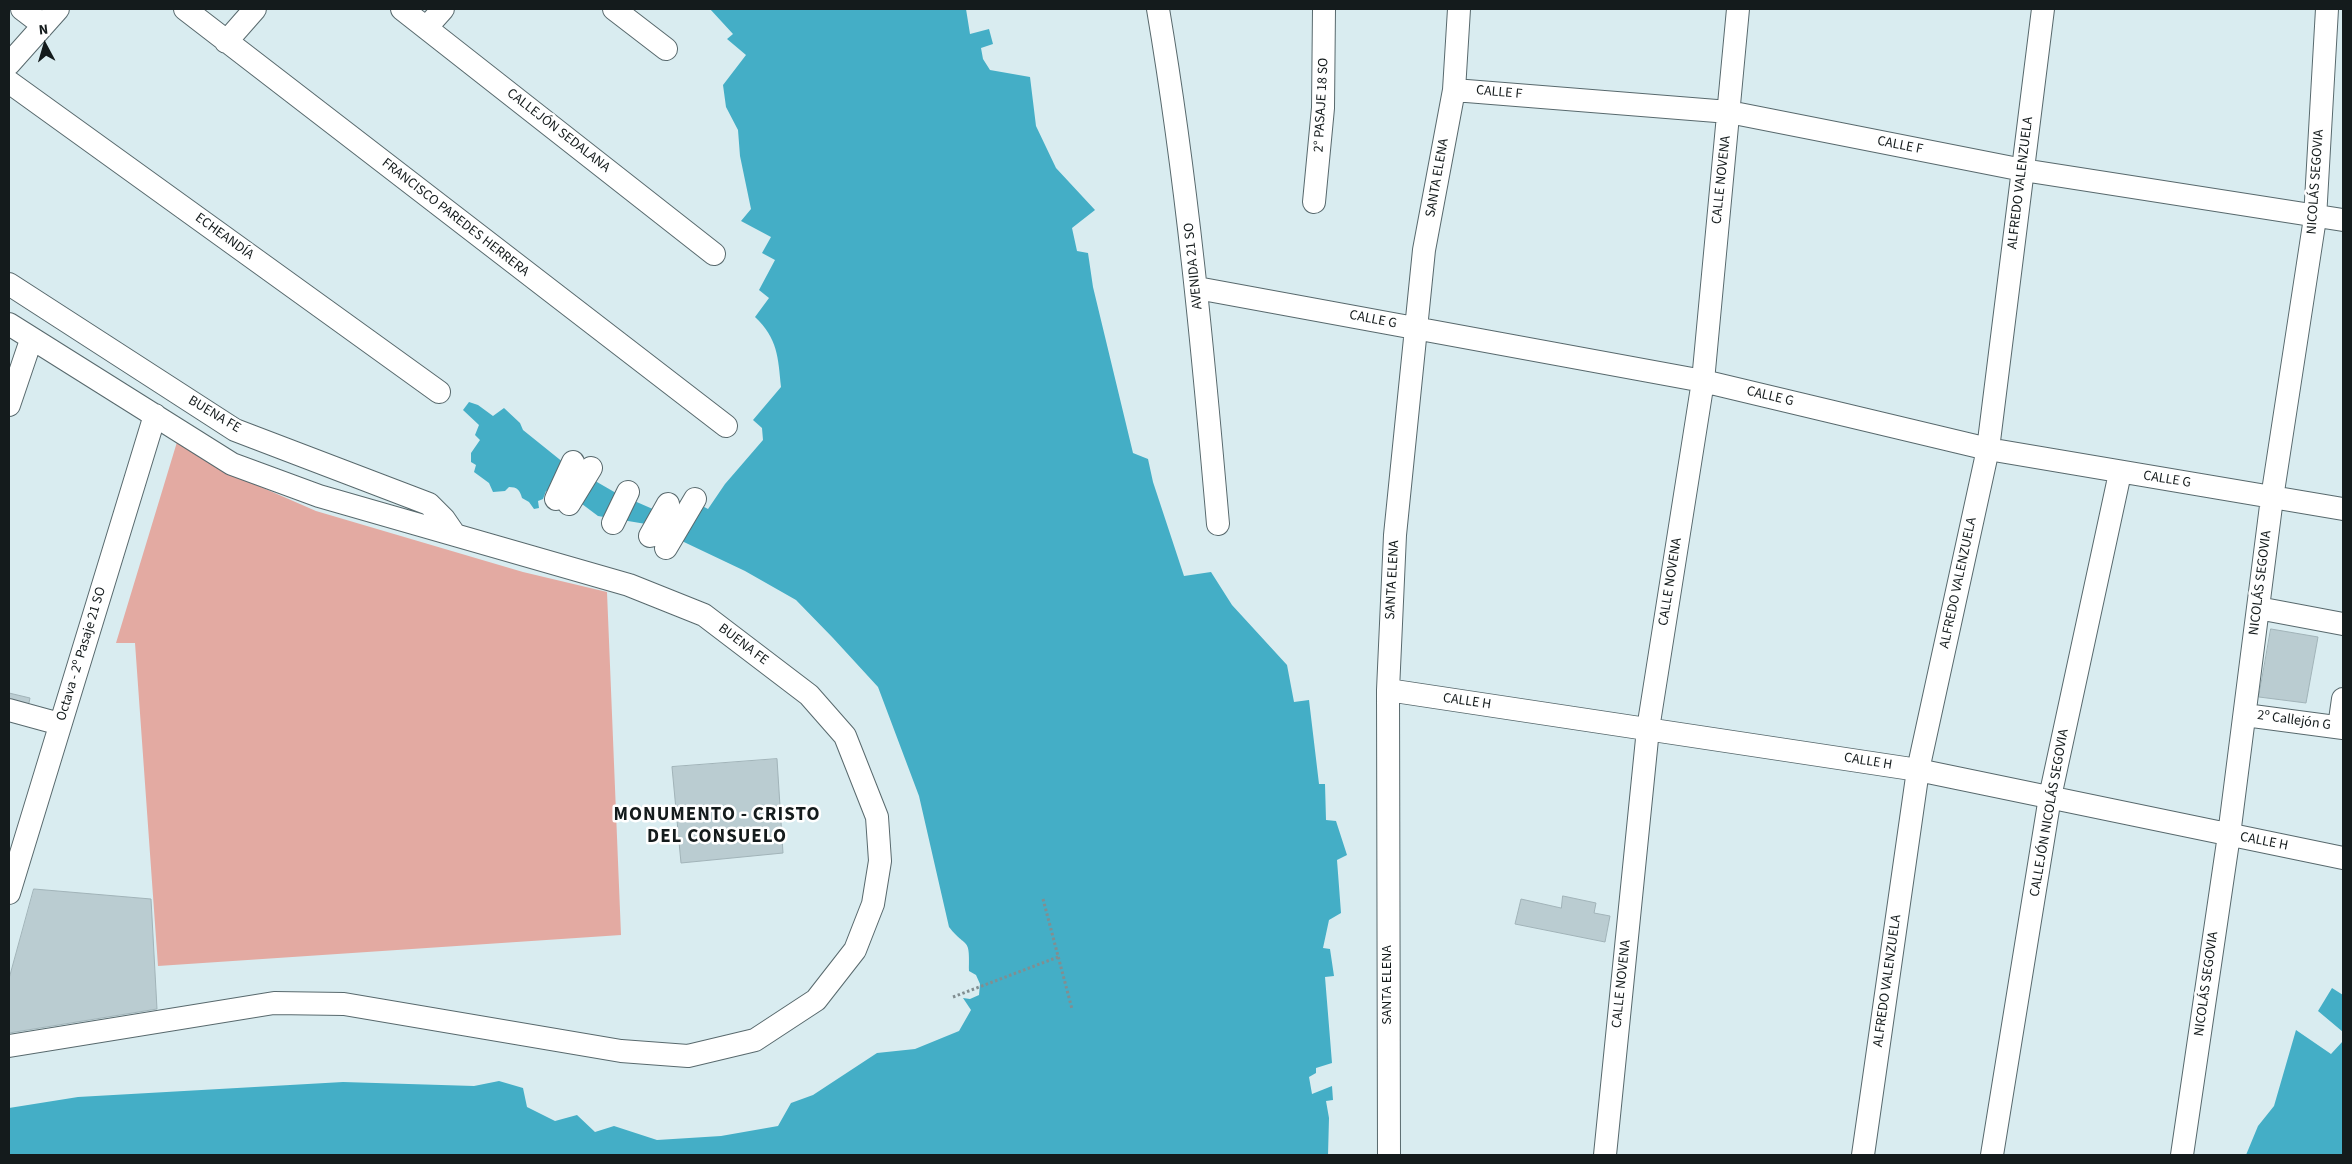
<!DOCTYPE html>
<meta charset="utf-8">
<style>
body{margin:0}
#map{position:relative;width:2352px;height:1164px;overflow:hidden;background:#d9ecf0;font-family:"Source Sans 3",sans-serif}
canvas{display:block}
.frame{position:absolute;inset:0;border:10px solid #141b1c;pointer-events:none}
.north{position:absolute;left:20px;top:20px;width:50px;height:50px;-webkit-text-stroke:4px #fff;paint-order:stroke;rotate:354deg;font-size:14px;font-weight:700;line-height:20px;text-align:center;color:#141b1c}
.north::after{content:'';display:block;margin:auto;width:18px;height:22px;background:#141b1c;clip-path:polygon(50% 0,100% 100%,50% 72%,0 100%)}
</style>
<div id="map">
<canvas width="2352" height="1164"></canvas>
<div class="frame"></div>
<div class="north">N</div>
</div>
<script>
const g = document.querySelector('canvas').getContext('2d');
g.lineJoin = 'round';
function fill(path, color) { g.fillStyle = color; g.fill(path, 'evenodd'); }
function trace(path, color, width, dash) { g.strokeStyle = color; g.lineWidth = width; g.lineCap = dash ? 'butt' : 'round'; g.setLineDash(dash || []); g.stroke(path); }
function write(font, color, halo, rows, align = 'center') {
  g.font = font + ' "Source Sans 3",sans-serif'; g.lineWidth = 5; g.setLineDash([]); g.textBaseline = 'middle'; g.strokeStyle = halo; g.fillStyle = color; for (const [text, x, y, turn = 0] of rows) {
    g.save(); g.translate(x, y); g.rotate((+turn || 0) * Math.PI / 180); g.textAlign = isNaN(turn) ? turn : align; if (halo) g.strokeText(text, 0, 0); g.fillText(text, 0, 0); g.restore();
  }
}
fill(new Path2D(`
 M177 442 222 470 316 511 523 572 607 592 621 935 158 966 135 643H116Z`), '#e3aaa2');
fill(new Path2D(`
 M710 9H966L970 34 989 29 993 44 981 48 983 59 990 70 1030 77 1036 126 1056 168 1095 210 1072 228 1077 251 1088 253 1093 287 1133 453 1148 459 1153 482 1184 576 1211 572 1232 605 1287 665 1294 702 1309 700 1319 784H1325L1326 820 1336 821 1347 855 1337 860 1341 913 1329 920 1323 948 1330 949 1334 976 1325 977 1332 1063 1316 1068V1073L1309 1077 1312 1094 1332 1086 1333 1100 1326 1101 1329 1118 1328 1155H9V1108L78 1097 343 1082 474 1086 499 1081 523 1088 527 1107 555 1121 577 1115 595 1132 614 1126 657 1140 721 1136 778 1126 791 1103 813 1095 877 1053 915 1049 959 1031 971 1010 963 998 970 999 979 995 980 984 976 975 969 971C970 935 967 950 949 927L919 796 878 687 833 638 796 600 745 571 646 524 598 516 570 495 553 490 546 491 543 499 538 501 539 508 534 509 529 502 522 498C520 490 517 487 509 487L505 491 493 492 489 483 474 472 476 465 471 462V453L480 440 475 435 479 425 463 410 469 402 478 405 493 416 504 408 520 423 523 430 564 463 616 493 678 520 689 499 708 509 725 484 763 440 762 428 753 420 781 387C778 357 778 339 755 317L769 298 759 290 775 260 762 253 771 237 741 221 751 209 740 156 738 130 726 107 723 85 746 55 727 39 733 34Z
 M2332 988 2343 995V1032L2318 1011Z
 M2296 1030 2331 1054 2343 1041V1155H2246L2258 1126 2274 1106Z`), '#44aec6');
const building = new Path2D(`
 M2271 629 2318 637 2306 703 2259 697Z
 M9 693 30 698 27 712 9 707Z
 M777 759 783 853 681 863 672 767Z
 M34 889 151 899 157 1009 9 1033V979Z
 M1563 896 1596 903 1594 913 1610 916 1605 942 1515 924 1521 899 1561 908Z`);
fill(building, '#baccd1');
trace(building, '#a1b3b8', 1);
const street = new Path2D(`
 M22 9 43 25
 M185 9 726 426
 M402 9 714 254
 M614 9 666 49
 M1158 9C1187 180 1203 351 1218 524
 M426 28 443 9
 M226 42 255 9
 M9 64 58 9
 M9 82 439 392
 M1454 90 1729 112 2023 170 2343 220
 M1314 202 1323 108 1324 9
 M9 284 235 430 429 504 444 519 455 535
 M1197 288 1703 381 1988 449 2343 509
 M9 324 232 464 319 496 629 585 704 615 809 695 845 736 877 817 880 861 873 904 855 950 816 1000 755 1040 688 1056 621 1051 344 1004 274 1003 9 1046
 M9 405 31 340
 M556 499 573 462
 M569 504 591 468
 M613 523 628 492
 M650 536 668 504
 M666 548 695 499
 M2258 608 2343 624
 M1388 690 1918 770 2343 858
 M9 710 60 724
 M2245 715 2343 728
 M2339 727 2343 699
 M9 893 155 415
 M1389 1155 1388 690 1395 535 1424 250 1454 90 1459 9
 M1605 1155 1648 729 1703 381 1738 9
 M1863 1155 1918 770 1988 449 2043 9
 M1992 1155 2050 797 2120 473
 M2182 1155 2229 835 2272 498 2315 218 2327 9`);
trace(street, '#58696d', 24);
trace(new Path2D(`
 M1043 899 1072 1009
 M953 997 1058 957`), '#818e91', 3, [2.5, 2.5]);
trace(street, '#fff', 22);
write('14px', '#141b1c', '#fff', [
 ["CALLE F",1499,93,5],
 ["2° PASAJE 18 SO",1322,105,-87],
 ["CALLEJÓN SEDALANA",558,131,38],
 ["CALLE F",1900,146,11],
 ["SANTA ELENA",1438,178,-80],
 ["CALLE NOVENA",1722,180,-84],
 ["NICOLÁS SEGOVIA",2316,182,-86],
 ["ALFREDO VALENZUELA",2021,183,-83],
 ["FRANCISCO PAREDES HERRERA",455,218,38],
 ["ECHEANDÍA",224,237,36],
 ["AVENIDA 21 SO",1194,266,-96],
 ["CALLE G",1373,320,11],
 ["CALLE G",1770,397,13],
 ["BUENA FE",214,415,31],
 ["CALLE G",2167,480,9],
 ["SANTA ELENA",1393,580,-87],
 ["CALLE NOVENA",1671,582,-81],
 ["ALFREDO VALENZUELA",1959,583,-78],
 ["NICOLÁS SEGOVIA",2261,583,-83],
 ["BUENA FE",743,645,37],
 ["Octava - 2º Pasaje 21 SO",82,654,-73],
 ["CALLE H",1467,702,8],
 ["2º Callejón G",2294,721,8],
 ["CALLE H",1868,762,9],
 ["CALLEJÓN NICOLÁS SEGOVIA",2050,813,-80],
 ["CALLE H",2264,842,11],
 ["ALFREDO VALENZUELA",1888,981,-82],
 ["CALLE NOVENA",1622,984,-84],
 ["NICOLÁS SEGOVIA",2207,984,-82],
 ["SANTA ELENA",1388,985,-90]
]);
g.letterSpacing = '1px';
write('bold 19px', '#141b1c', '#fff', [
 ["MONUMENTO - CRISTO",717,816],
 ["DEL CONSUELO",717,838]
]);
g.letterSpacing = '0px';
</script>
